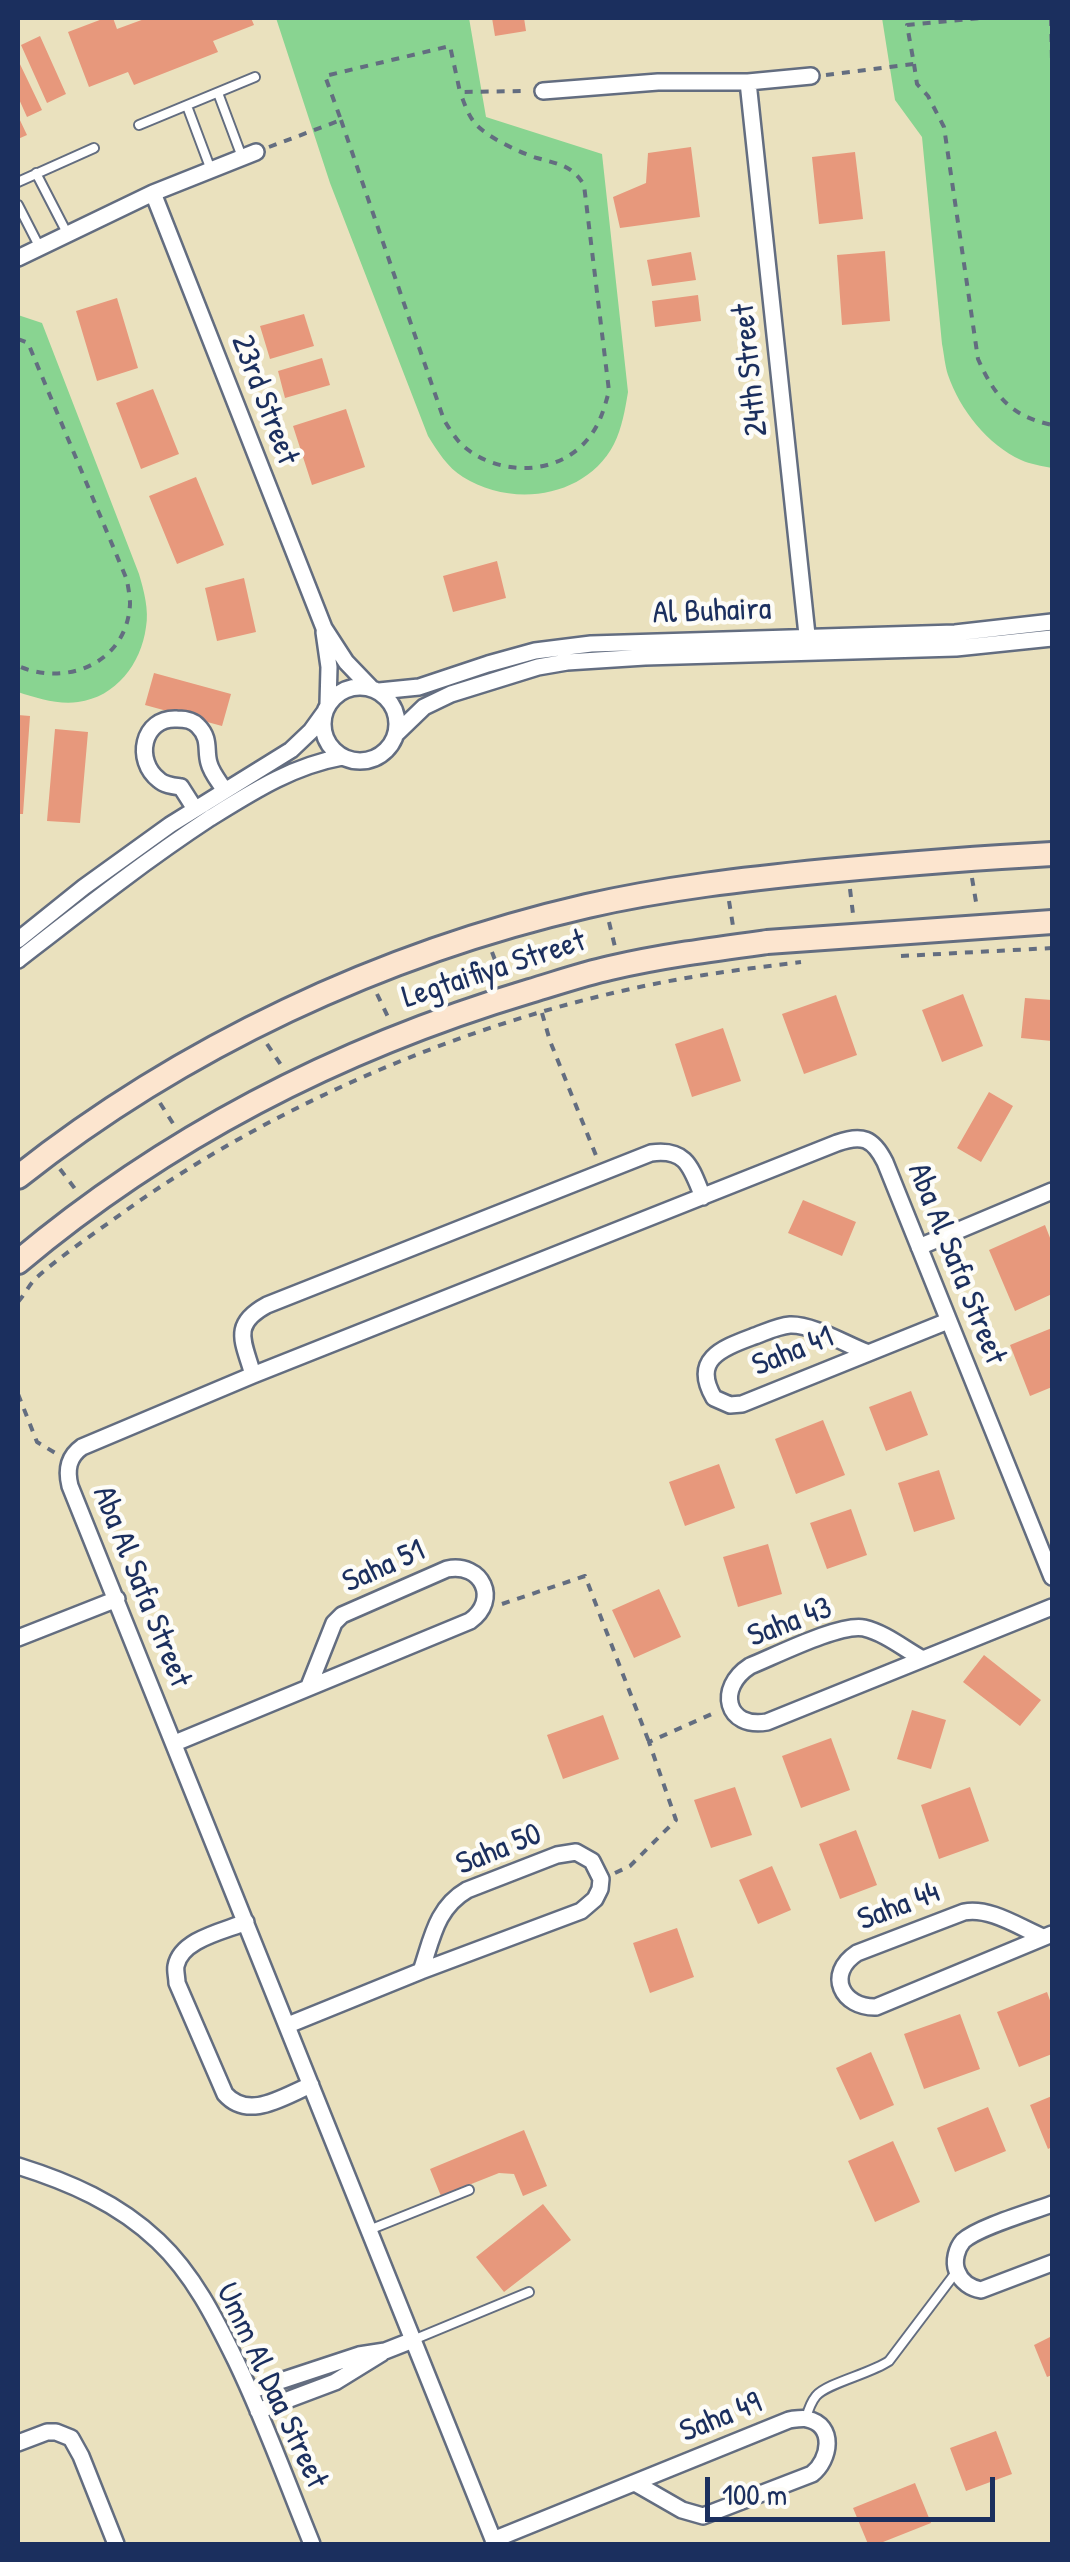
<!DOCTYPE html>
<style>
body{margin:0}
#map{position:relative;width:1070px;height:2562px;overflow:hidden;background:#eae1be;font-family:"Patrick Hand",sans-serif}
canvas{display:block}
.frame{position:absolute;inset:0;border:20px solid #1b2f5e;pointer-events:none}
.scale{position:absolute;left:705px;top:2477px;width:290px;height:45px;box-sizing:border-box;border:5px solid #1b2f5e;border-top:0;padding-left:12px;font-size:30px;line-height:35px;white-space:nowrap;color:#1b2f5e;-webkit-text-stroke:8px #fdfcf7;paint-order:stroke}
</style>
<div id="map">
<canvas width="1070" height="2562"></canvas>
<div class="frame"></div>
<div class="scale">100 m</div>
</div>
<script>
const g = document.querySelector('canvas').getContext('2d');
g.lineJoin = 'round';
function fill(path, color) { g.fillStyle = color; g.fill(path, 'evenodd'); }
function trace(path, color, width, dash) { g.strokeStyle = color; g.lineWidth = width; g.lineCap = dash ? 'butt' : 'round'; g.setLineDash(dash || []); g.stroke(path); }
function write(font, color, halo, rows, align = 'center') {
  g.font = font + ' "Patrick Hand",sans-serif'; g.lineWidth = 9; g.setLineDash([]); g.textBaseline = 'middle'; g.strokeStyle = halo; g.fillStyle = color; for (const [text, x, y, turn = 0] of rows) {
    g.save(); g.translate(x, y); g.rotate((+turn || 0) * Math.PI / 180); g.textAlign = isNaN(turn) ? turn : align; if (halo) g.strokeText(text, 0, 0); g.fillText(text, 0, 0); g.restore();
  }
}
fill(new Path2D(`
 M276 18H469L486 117 602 154 628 392C625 410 622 428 614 444 586 498 512 508 463 477 447 467 438 452 428 436L330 183Z
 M882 18H1052V468C1042 466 1030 464 1021 460 988 445 960 410 948 375 945 366 944 354 942 344L922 137 895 100Z
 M18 315 42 323 139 574C144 591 149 610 146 627 141 664 116 697 78 702 59 705 36 698 18 692Z`), '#89d491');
fill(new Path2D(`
 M105 18H113L117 29 147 18H251L254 25 213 41 218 52 134 85 128 72 89 87 68 32Z
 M492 18H524L526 31 495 36Z
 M40 36 66 94 47 103 21 45Z
 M18 60 42 110 27 117 18 97Z
 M18 116 27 135 18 139Z
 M691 147 700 217 620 228 613 197 646 183 648 153Z
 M855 152 863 219 819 224 812 157Z
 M885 251 890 321 842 325 837 255Z
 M691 252 696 280 652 286 647 260Z
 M698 295 701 321 655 327 652 301Z
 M117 298 138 368 97 381 76 311Z
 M304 314 314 346 270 359 260 326Z
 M322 358 330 385 285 398 278 371Z
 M153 389 179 454 141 469 116 403Z
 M346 409 365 467 312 485 293 426Z
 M196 477 224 545 177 564 149 496Z
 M497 561 506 598 453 612 443 576Z
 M244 578 256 632 217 641 205 588Z
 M154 673 231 694 222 726 145 705Z
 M18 715 30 716 23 814H18Z
 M55 729 88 732 80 823 47 821Z
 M963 994 983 1046 942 1062 922 1010Z
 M836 995 857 1055 804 1074 782 1014Z
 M1025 998 1052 1000V1041L1021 1038Z
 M723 1028 741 1081 692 1097 675 1044Z
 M989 1092 1013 1106 981 1162 957 1148Z
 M803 1200 856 1222 842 1256 788 1233Z
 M1045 1225 1052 1243V1294L1015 1311 989 1250Z
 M1052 1328V1387L1030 1396 1010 1345Z
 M911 1391 928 1435 886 1451 869 1407Z
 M823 1420 845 1475 796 1494 775 1439Z
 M719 1464 735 1508 685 1526 669 1482Z
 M939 1470 955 1519 914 1532 898 1483Z
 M851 1509 867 1555 827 1569 810 1523Z
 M768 1544 782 1594 738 1607 723 1557Z
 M659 1589 681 1637 634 1658 612 1610Z
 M984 1655 1041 1700 1020 1726 963 1682Z
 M912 1710 946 1720 931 1769 897 1759Z
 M603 1715 619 1759 563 1779 547 1735Z
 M831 1738 850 1790 801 1808 782 1756Z
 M735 1787 752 1835 711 1848 694 1800Z
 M970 1787 989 1841 939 1859 921 1805Z
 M856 1830 877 1885 840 1899 819 1844Z
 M772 1866 791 1910 758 1924 739 1880Z
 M677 1928 694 1977 650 1993 633 1943Z
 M1047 1992 1052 2006V2054L1019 2067 997 2012Z
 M960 2014 980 2069 924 2089 904 2034Z
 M871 2052 894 2105 860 2120 836 2068Z
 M1052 2096V2147L1048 2149 1030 2105Z
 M988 2107 1006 2151 955 2172 937 2128Z
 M524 2130 547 2186 523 2196 514 2174 499 2173 441 2196 430 2169Z
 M893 2141 920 2202 875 2222 848 2161Z
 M543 2204 571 2240 504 2292 476 2257Z
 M1052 2336V2375L1047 2377 1034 2345Z
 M996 2431 1012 2474 966 2491 950 2448Z
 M915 2483 931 2523 878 2544H868L853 2508Z`), '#e7987c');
const lane = new Path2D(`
 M218 93 242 157
 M187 106 211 170
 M139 125 255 77
 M36 173 67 233
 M18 182 94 148
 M18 205 39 246
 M369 2230 469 2190
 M413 2340 529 2292
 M806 2418C808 2411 811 2402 816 2396 827 2383 870 2374 889 2361L957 2271`);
const street = new Path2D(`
 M748 82 808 644
 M543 91 658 82H748L811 76
 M153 193 324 628 346 662 371 688
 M18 258 153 193 256 152
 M324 632 329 667 328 704
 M323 724a37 37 0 1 1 74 0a37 37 0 1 1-74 0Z
 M379 691 419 687 488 664 535 651 591 644 955 633 1052 622
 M396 734 424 707 451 694 538 667 567 662 645 657 956 648 1052 638
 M195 809 181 787C174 786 164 785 159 780 134 761 142 717 177 719 184 719 193 720 198 726 211 739 205 750 209 763 211 772 220 783 225 791
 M18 940 84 887 170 825 291 750 311 731 324 713
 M18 960C81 911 143 862 210 818 252 792 292 766 342 757
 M919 1247 1052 1191
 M866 1352C845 1344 812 1324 790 1325 777 1326 764 1333 752 1337 720 1349 692 1360 714 1398L730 1405 742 1404 948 1321
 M253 1375C244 1342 230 1325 267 1305L651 1153C687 1148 691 1168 703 1197
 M18 1638 117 1599
 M921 1658C903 1648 885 1633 864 1628 840 1623 775 1656 750 1666 716 1688 726 1729 767 1722L1052 1607
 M175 1743 470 1621C500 1600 482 1562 447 1569L342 1615 334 1623 309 1686
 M246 1922C225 1931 181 1939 176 1966 175 1971 177 1977 177 1983L225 2094C249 2121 284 2096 311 2085
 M1043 1937C1019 1927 990 1907 964 1912L857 1953C825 1974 842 2008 876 2007L1052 1934
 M288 2025 421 1971 581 1911 595 1899 600 1889 601 1879 592 1861 576 1852 557 1855 467 1890C436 1908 432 1939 421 1971
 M18 2166C69 2182 118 2203 158 2241 193 2274 215 2318 236 2361 265 2421 287 2483 312 2544
 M1052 2204C1031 2212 978 2227 963 2241 957 2248 953 2261 957 2271 961 2282 971 2288 981 2290L1052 2263
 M250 2391 359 2355 385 2351 413 2340
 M258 2411 335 2382 382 2353
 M18 2443 47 2432H56L71 2438 81 2456 116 2544
 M493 2540 789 2420C793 2419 804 2418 807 2419 836 2425 830 2460 812 2474L703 2516 682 2510 635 2483
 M495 2544 70 1486C66 1470 68 1457 82 1447L253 1375 837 1143C862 1134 873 1138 885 1162L1052 1577`);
const secondary = new Path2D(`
 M18 1177C182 1047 383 953 587 906 666 888 746 879 826 871 902 864 977 858 1052 854
 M18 1262C168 1136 343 1047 530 991 557 983 583 974 610 968 662 956 715 949 767 942L1052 922`);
trace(lane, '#636d80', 12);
trace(street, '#636d80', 20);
trace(secondary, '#636d80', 28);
trace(new Path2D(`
 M1051 18 1052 63
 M914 64 917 84 928 96 944 127 978 359C995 397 1011 416 1052 425
 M826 75 914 64 907 25 980 18
 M341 120 444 420C449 428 455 438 462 445 497 476 556 477 587 440 600 425 604 409 609 391L584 185C572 165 558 164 537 158 520 153 483 135 474 122 467 113 464 102 460 92
 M269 147 341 120 325 76 450 46 460 92 526 91
 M18 339 28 343 127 580C128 587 130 596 130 604 127 663 67 687 18 666
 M972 878 977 908
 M850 889 853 914
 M729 901 733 926
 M609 922 615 947
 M492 952 503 981
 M901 956 1052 948
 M377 994 388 1017
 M542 1013 550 1041 597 1158
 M267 1044 281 1065
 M160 1103 174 1125
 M60 1169 76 1190
 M18 1302C25 1294 29 1285 36 1278 62 1255 92 1235 121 1214 286 1095 502 1007 704 975 736 970 769 966 801 962
 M18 1394 37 1442 57 1454
 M502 1604 585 1576 649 1742
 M615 1873 630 1866 676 1820 649 1742 714 1713`), '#636d80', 4, [8, 8]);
trace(lane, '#fff', 8);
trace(street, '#fff', 15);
trace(secondary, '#fce5cf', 22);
write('32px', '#1b2f5e', '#fdfcf7', [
 ["24th Street",751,370,-96],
 ["23rd Street",264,400,69],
 ["Al Buhaira",712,612,-2],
 ["Legtaifiya Street",494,970,-18],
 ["Aba Al Safa Street",956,1264,68],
 ["Saha 41",793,1352,-22],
 ["Saha 51",384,1567,-24],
 ["Aba Al Safa Street",141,1587,68],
 ["Saha 43",790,1623,-21],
 ["Saha 50",499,1850,-22],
 ["Saha 44",899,1907,-21],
 ["Umm Al Daa Street",271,2386,65],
 ["Saha 49",721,2418,-22]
]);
</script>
